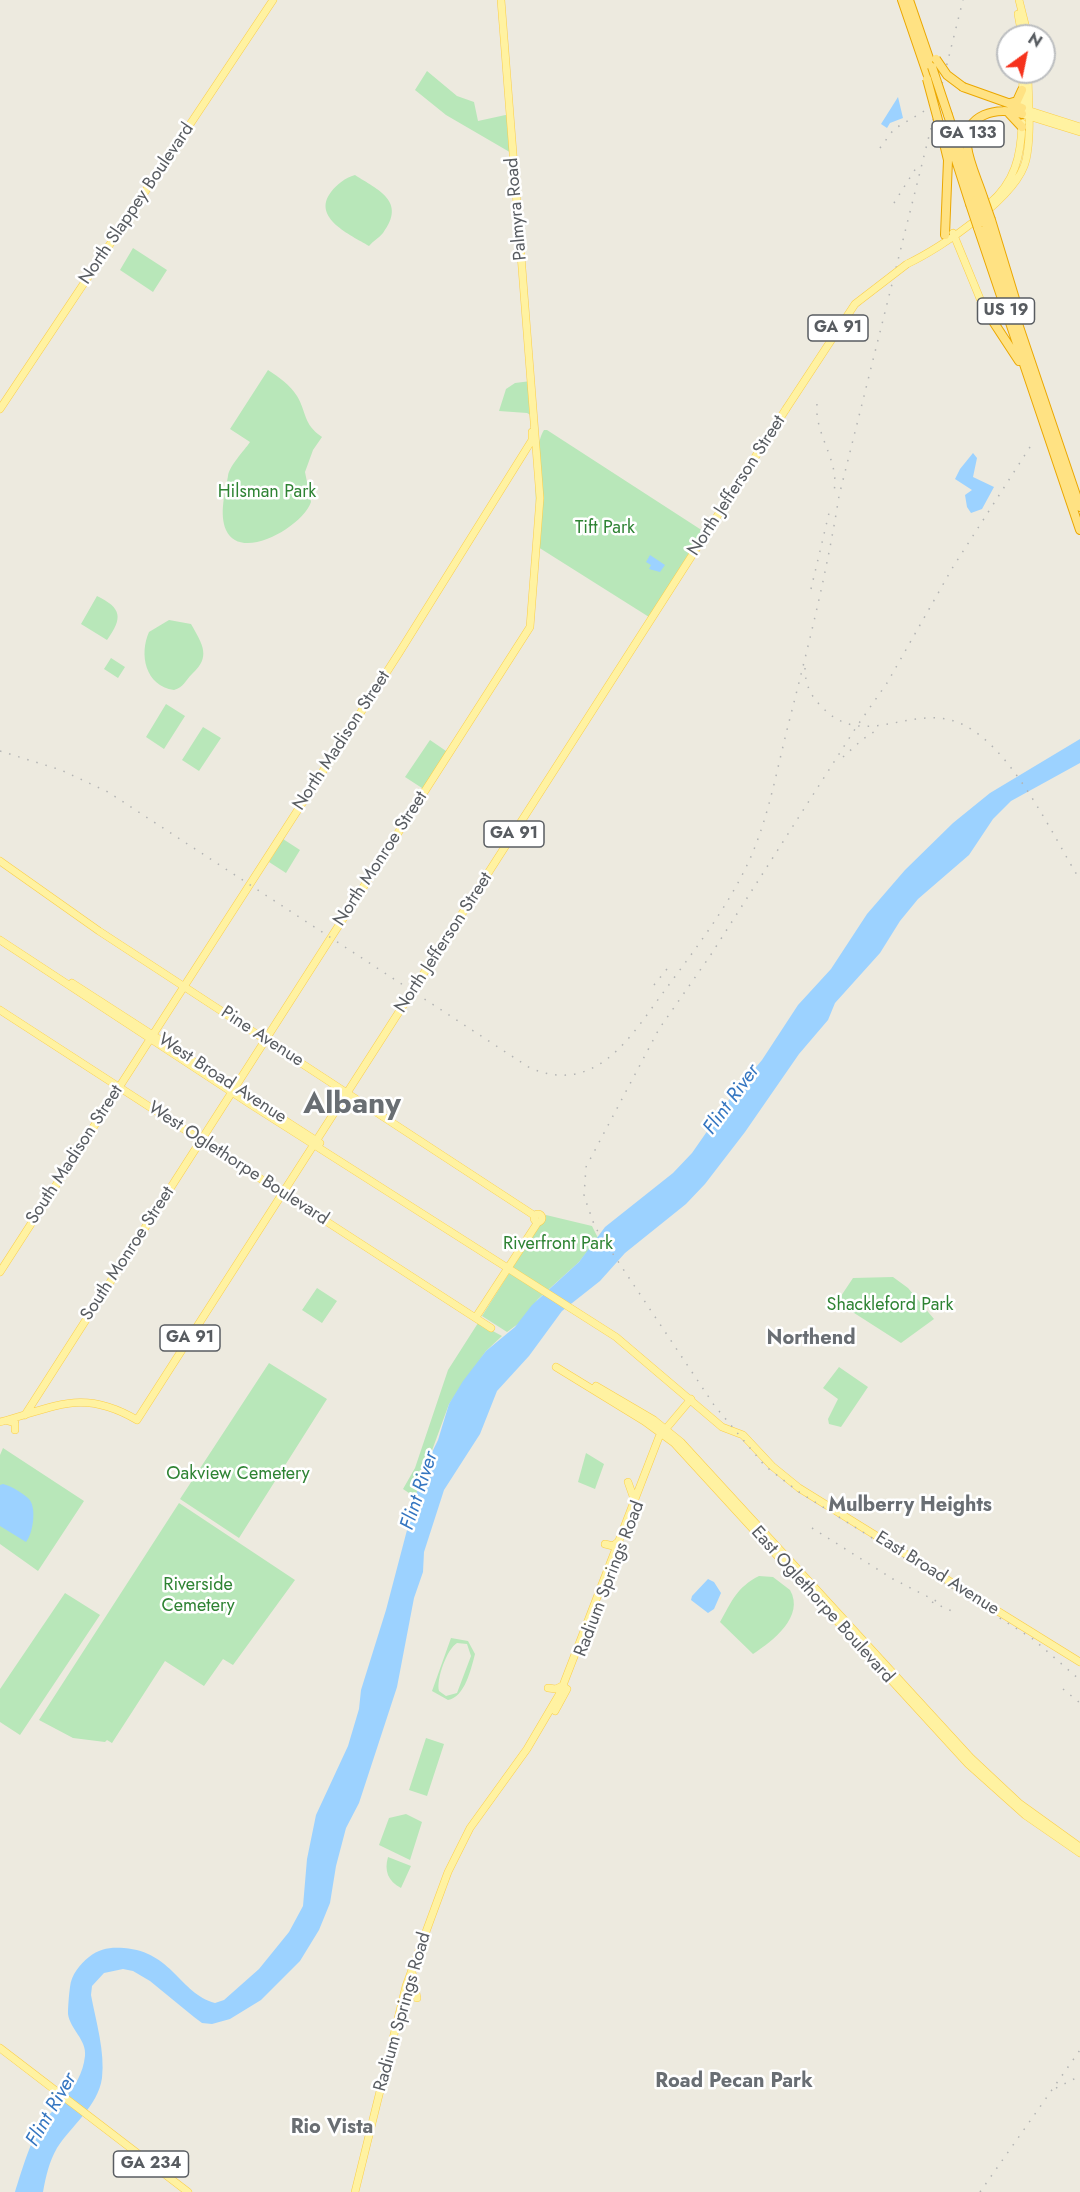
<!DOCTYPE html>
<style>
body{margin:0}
#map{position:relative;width:1080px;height:2192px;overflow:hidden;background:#edeadf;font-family:Jost,sans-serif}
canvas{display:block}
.north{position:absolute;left:996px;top:24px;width:60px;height:60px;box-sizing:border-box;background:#fff;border:2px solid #bcbec0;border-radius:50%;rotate:33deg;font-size:16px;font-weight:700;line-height:24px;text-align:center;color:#585c61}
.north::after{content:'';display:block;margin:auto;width:21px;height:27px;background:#f6321c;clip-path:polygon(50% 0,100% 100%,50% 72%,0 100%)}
</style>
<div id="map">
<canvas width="1080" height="2192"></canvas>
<div class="north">N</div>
</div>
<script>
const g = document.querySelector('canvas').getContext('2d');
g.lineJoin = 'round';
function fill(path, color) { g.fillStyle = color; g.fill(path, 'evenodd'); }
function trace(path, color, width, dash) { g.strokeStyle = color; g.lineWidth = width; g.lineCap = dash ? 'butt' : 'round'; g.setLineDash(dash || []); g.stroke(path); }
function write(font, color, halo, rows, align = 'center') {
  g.font = font + ' Jost,sans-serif'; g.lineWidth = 5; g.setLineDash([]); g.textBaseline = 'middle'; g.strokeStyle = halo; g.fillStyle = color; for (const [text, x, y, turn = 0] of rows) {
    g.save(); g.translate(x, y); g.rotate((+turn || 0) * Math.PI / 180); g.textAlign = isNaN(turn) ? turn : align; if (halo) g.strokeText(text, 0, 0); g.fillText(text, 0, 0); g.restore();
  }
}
fill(new Path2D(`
 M427 71 457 96 474 102 478 121 510 114 513 154 446 115 415 90Z
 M355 175C378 190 407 201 383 233 379 238 373 241 369 246 351 235 311 218 331 192 337 184 345 178 355 175Z
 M133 248 167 270 153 292 120 270Z
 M268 370C279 377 290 385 297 396 307 413 303 424 322 437L313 450 305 472 311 502C303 526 241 563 226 530 219 514 225 493 228 476 229 466 244 451 250 442L230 429Z
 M531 381 534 417 527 413 499 411 506 389 515 383Z
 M544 430H547L703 531 649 617 538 547C537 521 531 449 544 430Z
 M97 596C122 608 123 618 107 640L81 624Z
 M169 620 191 624C203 645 211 657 192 674 185 681 184 687 174 690 145 686 139 654 149 632Z
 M111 658 125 667 118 678 104 669Z
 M166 704 185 716 164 749 146 737Z
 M203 727 221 738 199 771 182 760Z
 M430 740 449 753 425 790 405 777Z
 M283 839 300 850 286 873 269 862Z
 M546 1215 592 1226 598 1238 579 1262 538 1299 522 1321 507 1332 482 1316Z
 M893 1277 908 1288 934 1319 901 1343 837 1302 853 1278Z
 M317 1288 337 1301 322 1323 302 1310Z
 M478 1323 502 1336 486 1351 449 1404 415 1497 403 1489 415 1468 448 1370Z
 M269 1363 327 1399 239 1538 180 1499Z
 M839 1367 868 1387 841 1427 829 1424 828 1419 838 1399 823 1388Z
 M3 1448 84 1501 38 1571 0 1544V1455Z
 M586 1453 604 1464 595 1489 578 1482Z
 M179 1503 295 1580 233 1665 223 1659 204 1686 165 1661 112 1743 107 1740 105 1742 73 1738 39 1720Z
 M759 1576 773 1577 790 1590C805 1616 773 1641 753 1654L720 1622C732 1601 737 1587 759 1576Z
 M65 1593 100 1615 20 1735 0 1722V1689Z
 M451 1638 468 1641 475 1654C471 1669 465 1697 448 1700L432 1691ZM457 1643 467 1644 471 1656 457 1693 446 1696 439 1691C436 1679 447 1649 457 1643Z
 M426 1738 444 1744 427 1796 409 1790Z
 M406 1814 422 1822 410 1860 379 1845 389 1818Z
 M388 1857 411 1866 401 1888C388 1881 384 1871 388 1857Z`), '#b8e7b9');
fill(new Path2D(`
 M898 97 903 118 890 123 887 128 881 124Z
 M973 453 977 458 973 477 994 487 982 509 971 513 967 507 965 495 972 490 955 479 960 469Z
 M650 555 665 565 660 572 649 569 651 565 646 562Z
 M1080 739V763L1011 801 993 819 969 855 918 899 900 921 880 953 835 1003 828 1020 799 1054 745 1132 705 1184 686 1204 625 1253 600 1281 562 1311 529 1356 497 1391 480 1434 444 1490 424 1552 423 1572 414 1598 397 1687 359 1803 346 1828 336 1866 330 1903 319 1930 300 1961 261 2000 230 2019 212 2024 202 2023 194 2017 150 1981 133 1971 123 1969 104 1973 92 1986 91 1995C96 2022 105 2051 102 2078 98 2106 71 2126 57 2148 49 2162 46 2176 43 2192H15C20 2176 29 2146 37 2132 52 2105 81 2092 85 2056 87 2040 70 2029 68 2014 68 2007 69 1994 70 1987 71 1975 80 1964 89 1957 100 1948 111 1947 124 1948 173 1952 179 1993 215 2003L224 2000 259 1969 289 1932 303 1906 307 1859 316 1815 348 1746 359 1709 361 1690 386 1610 422 1473 438 1440 449 1404 463 1381 486 1351 515 1327 532 1305 579 1262 605 1227 673 1173 692 1153 731 1097 762 1060 798 1005 831 969 867 914 905 870 953 823 990 793Z
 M3 1484C11 1486 23 1493 29 1499 37 1508 33 1534 26 1542L0 1526V1485Z
 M708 1579 714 1582 721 1593 714 1609 708 1613 691 1600 692 1596Z`), '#9cd2ff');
const major = new Path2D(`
 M1019 0 1028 36
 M1018 14 1022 36
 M1024 109 1080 127
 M1022 112 1023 72
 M1025 115 1080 132
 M989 204C1015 182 1021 156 1022 123
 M953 233 983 306
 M907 264C941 248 1018 197 1026 160 1032 132 1028 100 1028 72
 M0 409 273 0
 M0 861 99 931 535 1216
 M0 940 250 1104 616 1337 722 1427 743 1435 772 1466 799 1488 1080 1662
 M72 983 320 1143
 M0 1010 491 1328
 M534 1218a4 4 0 1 1 8 0a4 4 0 1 1-8 0Z
 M0 1272 399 653 532 440V432
 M476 1317 538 1222
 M556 1367 644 1421 674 1443 968 1764 1025 1815 1080 1853
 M596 1386 654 1420 681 1442 971 1758 1019 1803 1080 1847
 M25 1415 530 627 540 498 501 0
 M8 1421 15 1423V1430
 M0 1422C56 1407 82 1388 137 1420L786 409
 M628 1482 634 1499
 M605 1544 613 1546 619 1541
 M548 1688 556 1689 564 1685
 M555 1711 567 1689
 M412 1972 417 1998
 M0 2048 188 2192
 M355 2192 406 1986 448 1872 470 1828 527 1749 560 1693 659 1437 691 1399`);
const highway = new Path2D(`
 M902 0 929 79
 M909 0 932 67
 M963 87 1022 108
 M1010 103 1017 101 1022 90
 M1008 112 1022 127
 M948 115 976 200
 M941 131 948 160 945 235
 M948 135 970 204
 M983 197C978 181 969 163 967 146 963 114 998 106 1022 114
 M991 220 1015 299
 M984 223 1080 507
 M978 228 1080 530
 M983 306 1019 361`);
trace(major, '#fbce49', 8);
trace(highway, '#eba700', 10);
trace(major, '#fff2a1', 7);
trace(highway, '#ffe283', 8);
trace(new Path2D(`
 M880 148 894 129 926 110 936 96
 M894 203 916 168
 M817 404C814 434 840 461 834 491
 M1030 447 953 567 887 683 857 726 710 956 659 1029 586 1167 584 1196 595 1227 714 1405 765 1466 799 1492 1033 1639 1080 1680
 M811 589 829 513
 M805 668C805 683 810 695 820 705 861 751 907 706 954 721 1008 738 1051 833 1080 880
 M0 751 61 770 108 792 530 1068C592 1094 626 1044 657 1001 689 957 726 911 749 861 769 817 777 768 789 722 808 647 827 573 839 496L963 0
 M843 757 863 739 880 728
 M654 985 667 969
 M812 1528 893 1579 940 1603
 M932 1602 956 1613
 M1063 1689 1080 1703
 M1056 2088 1080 2076
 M980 2192 1080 2050`), '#b3b4b4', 1.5, [1.5, 8]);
const majorBridge = new Path2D(`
 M786 409 855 304 907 264`);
const highwayBridge = new Path2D(`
 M936 59 947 75 963 87
 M932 67 948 115
 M927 79 941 131
 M983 197 991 220
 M976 200 984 223
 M970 204 978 228`);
trace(majorBridge, '#fbce49', 8, []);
trace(highwayBridge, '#eba700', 10, []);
trace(majorBridge, '#fff2a1', 7);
trace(highwayBridge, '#ffe283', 8);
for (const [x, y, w] of [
 [968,134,72],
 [1006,311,57],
 [838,328,60],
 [514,834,60],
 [190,1338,60],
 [151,2164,75]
]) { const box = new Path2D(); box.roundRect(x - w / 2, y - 13, w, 26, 4.5); g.fillStyle = '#fff'; g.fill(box); trace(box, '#585c61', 1.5); }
write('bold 16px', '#585c61', null, [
 ["GA 133",968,134],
 ["US 19",1006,311],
 ["GA 91",838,328],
 ["GA 91",514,834],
 ["GA 91",190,1338],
 ["GA 234",151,2164]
]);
write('18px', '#585c61', '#fff', [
 ["North Slappey Boulevard",137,204,-56],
 ["Palmyra Road",517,209,-95],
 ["North Jefferson Street",737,486,-57],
 ["North Madison Street",342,741,-57],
 ["North Monroe Street",381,859,-57],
 ["North Jefferson Street",444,943,-57],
 ["Pine Avenue",262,1037,33],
 ["West Broad Avenue",222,1079,33],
 ["South Madison Street",75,1155,-57],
 ["West Oglethorpe Boulevard",238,1164,33],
 ["South Monroe Street",128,1254,-57],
 ["East Broad Avenue",937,1574,32],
 ["Radium Springs Road",610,1579,-69],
 ["East Oglethorpe Boulevard",822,1605,48],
 ["Radium Springs Road",403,2012,-74]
]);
write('18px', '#2e8333', '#fff', [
 ["Hilsman Park",267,493],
 ["Tift Park",605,529],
 ["Riverfront Park",558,1245],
 ["Shackleford Park",890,1306],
 ["Oakview Cemetery",238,1475],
 ["Riverside",198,1586],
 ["Cemetery",198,1607]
]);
write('italic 20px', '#3576c1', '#fff', [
 ["Flint River",732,1100,-54],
 ["Flint River",420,1491,-72],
 ["Flint River",52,2110,-60]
]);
write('bold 20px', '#696e73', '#fff', [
 ["Northend",811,1339],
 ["Mulberry Heights",910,1506],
 ["Road Pecan Park",734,2082],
 ["Rio Vista",332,2128]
]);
write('bold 30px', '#696e73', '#fff', [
 ["Albany",352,1106]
]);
</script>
